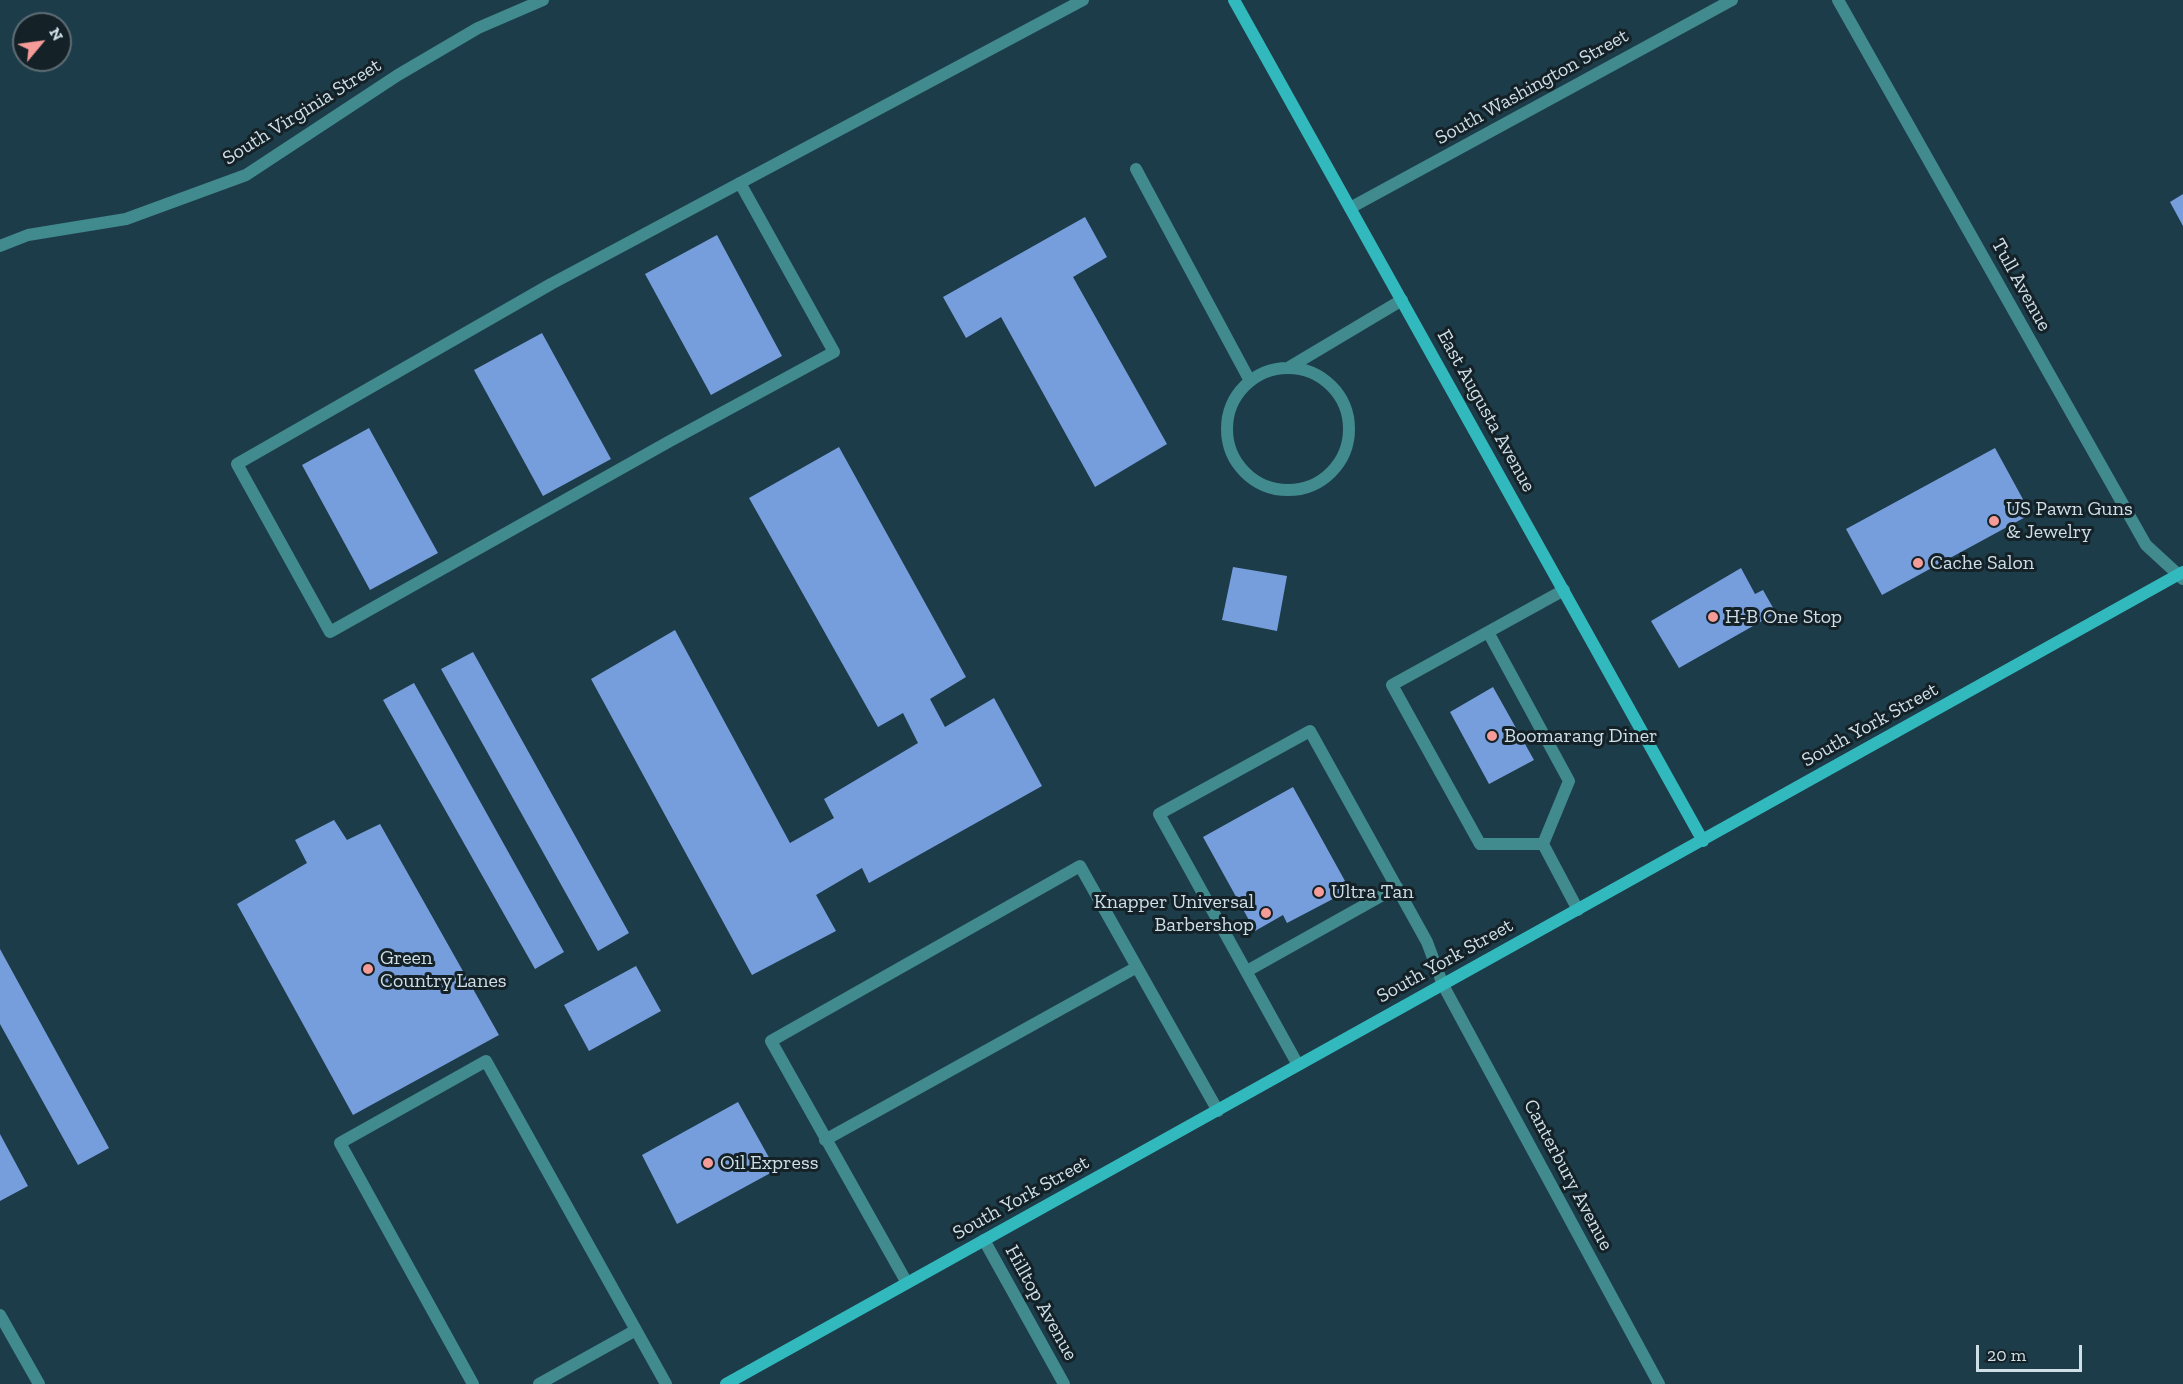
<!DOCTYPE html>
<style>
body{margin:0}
#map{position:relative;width:2183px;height:1384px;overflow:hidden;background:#1d3c49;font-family:"Zilla Slab",serif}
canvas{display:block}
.north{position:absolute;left:12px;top:12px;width:60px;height:60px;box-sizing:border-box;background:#142127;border:2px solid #5e6d74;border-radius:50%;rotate:61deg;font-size:16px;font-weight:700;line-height:24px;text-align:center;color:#cedfe8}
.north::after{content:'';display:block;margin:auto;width:21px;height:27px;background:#f59b98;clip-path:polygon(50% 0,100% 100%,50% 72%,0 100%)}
.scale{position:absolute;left:1976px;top:1345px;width:106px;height:27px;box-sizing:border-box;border:3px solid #cedfe8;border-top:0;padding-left:8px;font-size:18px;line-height:21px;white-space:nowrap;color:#cedfe8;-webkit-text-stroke:4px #142127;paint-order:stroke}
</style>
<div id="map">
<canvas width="2183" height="1384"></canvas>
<div class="north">N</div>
<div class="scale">20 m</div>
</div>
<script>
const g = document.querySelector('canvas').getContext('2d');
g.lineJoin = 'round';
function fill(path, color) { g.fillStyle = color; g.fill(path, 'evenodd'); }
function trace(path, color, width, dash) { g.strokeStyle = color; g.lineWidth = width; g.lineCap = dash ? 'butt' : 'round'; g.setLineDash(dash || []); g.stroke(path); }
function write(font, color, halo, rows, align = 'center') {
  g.font = font + ' "Zilla Slab",serif'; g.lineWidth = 6; g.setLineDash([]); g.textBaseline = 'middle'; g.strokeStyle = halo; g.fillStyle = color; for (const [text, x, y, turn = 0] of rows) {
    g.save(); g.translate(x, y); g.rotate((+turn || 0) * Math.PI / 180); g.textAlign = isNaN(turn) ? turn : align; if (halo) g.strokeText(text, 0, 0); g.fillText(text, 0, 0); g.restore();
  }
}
fill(new Path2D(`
 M2183 194V226L2170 202Z
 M1085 217 1107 257 1073 277 1167 444 1095 487 1001 317 966 338 943 297Z
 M717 235 782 356 711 395 645 274Z
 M542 333 611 459 543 496 474 370Z
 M369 428 438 553 370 590 302 465Z
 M839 447 966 677 930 699 945 727 994 698 1042 786 869 883 862 868 816 895 836 931 752 975 591 679 675 630 790 843 834 818 824 799 918 743 903 713 878 727 749 498Z
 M1995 448 2031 514 1882 595 1846 529Z
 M1233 567 1287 576 1277 631 1222 620Z
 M1741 568 1755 594 1763 590 1776 613 1679 668 1651 621Z
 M473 652 629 933 598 951 441 669Z
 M414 683 564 952 535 969 383 700Z
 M1493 687 1534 760 1489 784 1450 712Z
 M1293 787 1350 890 1287 923 1283 915 1255 931 1203 837Z
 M334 820 347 840 380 824 499 1035 353 1115 237 904 307 863 295 840Z
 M0 949 109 1148 78 1165 0 1024Z
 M636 966 661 1011 589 1051 564 1005Z
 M738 1102 776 1170 677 1224 642 1155Z
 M0 1134 28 1186 0 1201Z`), '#769edd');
trace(new Path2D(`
 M1136 169 1250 381
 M740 183 834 352 670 441 330 632 237 464 551 284Z
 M1288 368 1402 300
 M1227 429a61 61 0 1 1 122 0a61 61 0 1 1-122 0Z
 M1564 590 1392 685 1480 844H1543L1578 910
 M1488 632 1569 781 1543 844
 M1247 971 1397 887
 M1298 1065 1159 814 1310 731 1427 942 1443 985
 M825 1140 1137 967
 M907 1283 771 1041 1080 866 1218 1111
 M0 1315 39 1384
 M473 1384 340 1143 486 1061 666 1384
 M539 1384 636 1330`), '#418a8d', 12);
trace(new Path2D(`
 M1838 0 2146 545 2183 579
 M740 183 1083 0
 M1350 208 1732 0
 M0 246 28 235 126 219 246 175 398 75 478 28 543 0
 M1443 985 1659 1384
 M984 1240 1064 1384`), '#418a8d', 12);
trace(new Path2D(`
 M1234 0 1703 841
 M726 1384 2183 572`), '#32b9bd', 12);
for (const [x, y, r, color] of [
 [1994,521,6,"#f59b98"],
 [1918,563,6,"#f59b98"],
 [1713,617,6,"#f59b98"],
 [1492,736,6,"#f59b98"],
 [1319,892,6,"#f59b98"],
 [1266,913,6,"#f59b98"],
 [368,969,6,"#f59b98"],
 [708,1163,6,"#f59b98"]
]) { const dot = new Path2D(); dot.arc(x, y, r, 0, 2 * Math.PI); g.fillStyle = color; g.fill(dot); trace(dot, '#142127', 2); }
write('20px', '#cedfe8', '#142127', [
 ["South Washington Street",1532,87,-29],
 ["South Virginia Street",302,112,-32],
 ["Tull Avenue",2021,285,61],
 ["East Augusta Avenue",1486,411,61],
 ["South York Street",1870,725,-29],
 ["South York Street",1445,961,-29],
 ["Canterbury Avenue",1568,1175,62],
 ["South York Street",1021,1198,-29],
 ["Hilltop Avenue",1041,1303,61]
]);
write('20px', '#cedfe8', '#142127', [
 ["US Pawn Guns",2006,509],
 ["& Jewelry",2006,532],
 ["Cache Salon",1930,563],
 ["H-B One Stop",1725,617],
 ["Boomarang Diner",1504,736],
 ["Ultra Tan",1331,892],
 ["Knapper Universal",1254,902,"right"],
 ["Barbershop",1254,925,"right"],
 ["Green",380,958],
 ["Country Lanes",380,981],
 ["Oil Express",720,1163]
], 'left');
</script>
